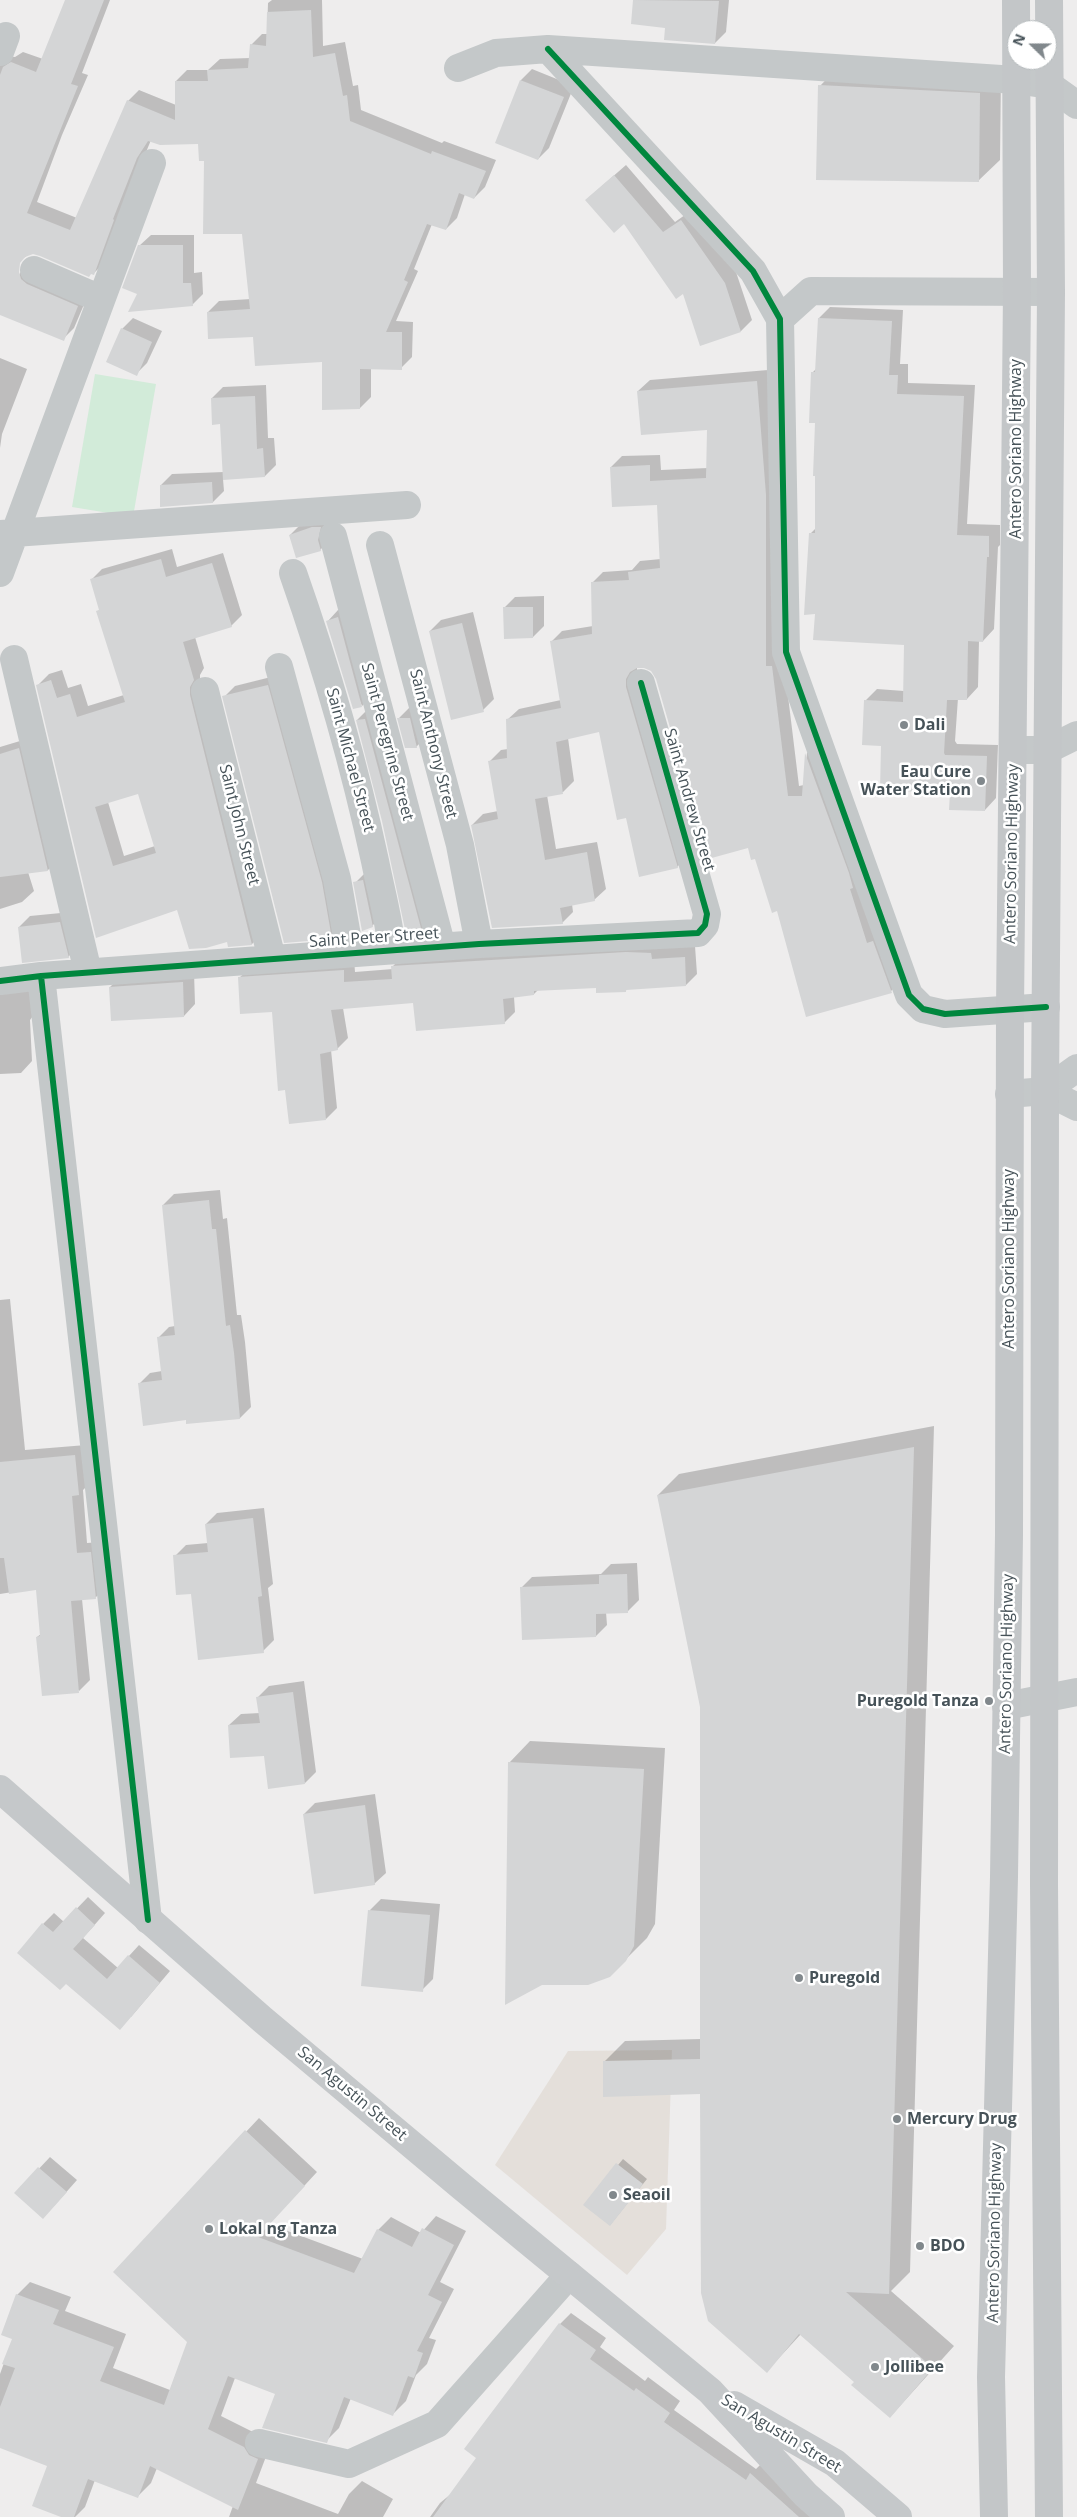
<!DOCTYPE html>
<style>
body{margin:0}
#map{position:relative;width:1077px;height:2517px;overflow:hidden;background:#eeeded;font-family:"Open Sans",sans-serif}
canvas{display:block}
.north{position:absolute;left:1007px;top:20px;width:50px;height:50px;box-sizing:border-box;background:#fff;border:1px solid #b5babc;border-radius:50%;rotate:292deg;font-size:14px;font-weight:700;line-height:20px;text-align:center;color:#465258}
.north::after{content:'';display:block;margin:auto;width:18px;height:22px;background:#81888c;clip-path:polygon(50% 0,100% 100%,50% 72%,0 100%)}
</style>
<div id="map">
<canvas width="1077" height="2517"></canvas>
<div class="north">N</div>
</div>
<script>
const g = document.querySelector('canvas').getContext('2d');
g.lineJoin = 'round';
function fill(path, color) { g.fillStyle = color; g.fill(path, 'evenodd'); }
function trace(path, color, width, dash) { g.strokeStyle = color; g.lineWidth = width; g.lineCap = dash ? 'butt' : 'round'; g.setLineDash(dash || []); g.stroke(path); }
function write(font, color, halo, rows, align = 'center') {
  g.font = font + ' "Open Sans",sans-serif'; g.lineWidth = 5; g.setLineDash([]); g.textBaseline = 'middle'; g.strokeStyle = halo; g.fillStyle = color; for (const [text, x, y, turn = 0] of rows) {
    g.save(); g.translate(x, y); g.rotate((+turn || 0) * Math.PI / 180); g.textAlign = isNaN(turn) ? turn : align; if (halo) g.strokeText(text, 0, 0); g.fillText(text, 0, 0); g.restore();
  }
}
fill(new Path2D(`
 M672 2050 666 2229 627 2275 495 2165 568 2051Z`), '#e4dfda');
fill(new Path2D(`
 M95 374 156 384 133 517 72 507Z`), '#d2ebd9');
fill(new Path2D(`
 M66 0H110L82 73 88 75 62 135 37 202 77 218 128 101 139 90 176 105V81L187 70H208L220 59 250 58 251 45 262 34H267L268 3 272 0H322L323 46 345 42 353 86 358 85 361 110 442 143 444 141 496 160 485 187 474 198 465 194 457 218 446 229 432 224 414 269 418 271 396 321 413 322 412 357 401 368H371V397L360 408 323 361 254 335 208 312 219 301 251 299 244 233 205 159 199 142 151 140 123 208 104 263 93 274 40 254 31 253 22 259 0 249V52L5 56 15 57 23 52 43 59Z
 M634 0H729L726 32 715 43 666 27 632 23Z
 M841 64 1001 72 1000 160 978 181 820 86Z
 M532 69 574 86 549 148 538 159 497 143 521 80Z
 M626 165 675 222 692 210 736 272 752 320 741 331 701 345 683 292 624 223 586 200Z
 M151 235H194V273L202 272 203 294 192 305 138 293 139 246Z
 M30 263 88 295 74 328 63 339 3 314 20 273Z
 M830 307 903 310 900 364H908V383L975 385 967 524 1000 525V545L998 547 994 629 983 641H979L978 687 967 699 958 698 955 741 957 744 998 745 996 798 985 810 883 745 865 701 877 689 904 691 905 644 816 613 810 534 816 528V422L813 372 817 368 819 318Z
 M133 318 162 331 147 363 136 374 122 329Z
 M0 358 27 369 2 434 0 448Z
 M768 370 783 655 799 786 804 785 807 753 817 743 902 980 891 991 778 910 756 858 657 678 653 671 646 667H637V676L688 856 677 867 627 817 600 731 568 738 574 781 563 792 547 795 556 849 597 842 606 889 594 900 572 904 573 912 562 923 472 825 483 814 498 811 490 761 501 750 508 749 507 720 519 709 561 700 551 642 562 631 593 626 592 583 603 572 632 570 640 561 661 559 659 504 611 467 622 456 660 455 661 470 708 468V428L638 391 650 380Z
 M266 385 268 438H274L276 465 265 476 223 479 224 491 213 502 161 485 172 474 224 472 221 423 212 398 223 387Z
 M331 517V539L320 550 290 535 301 524Z
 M172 549 177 567 223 553 242 615 231 626 195 637 204 668 200 675V683L263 933 252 944 229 945 228 940 178 909 134 924 38 685 49 674 62 670 68 688 81 684 88 706 124 695 97 612 100 609 91 580 102 569ZM139 792 155 846 124 856 108 802Z
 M544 596V626L533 637 504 608 515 597Z
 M349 607 373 695 362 706 327 622 338 610Z
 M473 612 494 699 483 710 430 631 441 620Z
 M279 675 342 927 331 938 224 697 235 686Z
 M410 707 427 736 416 747 399 718Z
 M368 709 432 920 421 931 383 821 357 720Z
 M30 738 59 859 48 870 28 872 34 891 22 902 0 909V747Z
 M366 872 383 915 372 926 355 883Z
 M71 912 79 946 68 957 19 927 30 916Z
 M695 946 697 974 686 985 628 989 625 991 597 986 538 990 534 994 514 997 515 1012 504 1023 414 1001 343 1008 348 1038 337 1049 331 1050 337 1108 326 1119 286 1089 273 1010 239 978 251 967 354 959 355 972 393 969 392 967 403 956Z
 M194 972 195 1004 184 1016 110 987 121 976Z
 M0 980 29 984 33 1016 30 1020 32 1061 21 1073 0 1074Z
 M220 1190 223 1219 227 1218 237 1315H241L245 1342 251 1407 240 1418 187 1419 139 1384 150 1373 162 1371 158 1338 169 1327 175 1326 163 1205 174 1194Z
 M10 1299 25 1450 86 1445 90 1483 83 1490 87 1543 101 1542 106 1587 95 1598 82 1599 90 1680 79 1691 37 1637 41 1634 38 1588 0 1594V1300Z
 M934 1426 910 2272 891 2291 954 2346 890 2417 856 2382 801 2334 767 2371 701 2093 604 2062 625 2041 701 2039 702 1706 658 1495 679 1474Z
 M264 1508 273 1584 268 1588 274 1640 263 1651 192 1592 175 1556 186 1545 208 1543 206 1524 217 1513Z
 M637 1563 639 1600 628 1611 606 1612 607 1625 596 1636 521 1588 532 1577 601 1574 611 1564Z
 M304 1681 316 1772 305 1783 265 1755 229 1725 241 1714 260 1713 258 1697 269 1686Z
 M530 1741 665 1748 655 1924 647 1938 609 1976 509 1763Z
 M375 1794 386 1873 374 1884 304 1814 315 1803Z
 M88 1897 105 1913 83 1938 118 1968 139 1945 170 1971 131 2017 43 1924 54 1913 64 1922Z
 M381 1899 440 1904 433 1979 422 1990 362 1985 370 1910Z
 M259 2118 317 2172 269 2224 363 2259 378 2230 391 2217 421 2233 436 2216 466 2231 440 2282 454 2289 429 2338 436 2340 427 2364 416 2375 406 2401 393 2414 351 2398 339 2428 326 2441 276 2393 235 2378 221 2416 257 2434 270 2446 256 2483 338 2514 349 2494 362 2481 393 2499 383 2517H229L233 2506 157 2468 151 2483 138 2496 95 2480 85 2507 75 2517H64L49 2466 0 2447V2374L13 2338 17 2295 30 2282 71 2297 65 2311 126 2334 113 2368 170 2390 188 2342 115 2272Z
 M50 2157 77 2180 54 2206 16 2193Z
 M623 2159 647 2179 610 2225 585 2205Z
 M571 2313 606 2338 600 2347 645 2381 648 2377 680 2401 674 2410 756 2469 762 2463 822 2517H430L440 2503 452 2493 478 2458 466 2449 560 2324Z`), '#0003');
fill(new Path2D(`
 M65 0H104L71 84 78 86 27 213 70 230 127 100 175 120V81H208L207 70 248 68 250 44 266 46 267 12 311 10 313 57 335 53 343 96 347 95 350 121 431 154 432 151 486 171 474 199 459 193 446 230 427 224 404 280 408 282 386 332H402V370L360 369V409L322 410V362L255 366 253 337 208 339 207 312 250 309 242 234H203L204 161H199L198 144 160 145 148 141 137 158 113 219 114 220 94 275 91 274 89 277 40 256 33 254 25 257 20 263 19 272 21 279 27 284 78 306 64 341 0 315V75L3 67 11 62 36 72Z
 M633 0 719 1 715 44 664 40 665 28 631 24Z
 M520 80 564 97 538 160 495 143Z
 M818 85 980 93 979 182 816 180Z
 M614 175 663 232 681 220 725 283 741 332 700 346 683 294 676 299 624 224 614 233 585 200Z
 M138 245H183V283H191L193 306 128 312 137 294 122 288Z
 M818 318 892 321 889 375H898L897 394 964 396 957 535 989 536V557H987L983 642 968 641 967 700H947L944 753 945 755 987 756 985 811 949 810 950 792 880 791 881 746 862 745 864 700 903 702 904 645 813 640 815 614 804 615 809 533H815V476H813L815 423H809L811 372H815Z
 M121 328 152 342 137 376 106 362Z
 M757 381 766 495V666H772L788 796H802L805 753 849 873 853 888 850 889 867 943 873 941 892 993 806 1017 777 911 772 913 755 859 751 860 748 848 708 859 656 679 651 671 644 668H637L630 672 626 679V687L678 868 639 877 626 818 617 820 599 732 556 742 563 794 535 799 545 860 587 852 595 901 560 908 563 924 492 928 471 825 498 819 488 761 507 758 506 719 561 708 550 641 592 634 591 582 629 580 628 572 660 568 657 505 612 507 610 467 650 465V481L706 478 707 430 641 435 637 391Z
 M255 396 257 449 263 448 265 477 223 480 220 424 212 425 211 398Z
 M212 482 213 503 160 507V485Z
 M312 527H321L318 540 321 551 296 558 289 535Z
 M161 559 166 577 212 563 232 627 183 642 194 680 190 687V695L252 945 228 947 227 942 206 948 189 949 177 910 96 938 36 685 51 680 57 698 70 694 77 717 125 702 96 611 99 610 90 579ZM138 794 156 853 113 866 95 807Z
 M503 607H533V638L504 639Z
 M338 617 362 707 353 709 326 621Z
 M462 623 484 712 451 720 429 631Z
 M268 685 322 882 332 939 284 943 222 696Z
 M397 718H410L417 748H405Z
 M365 719 422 932 406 934 382 821 356 720Z
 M19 748 48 871 0 877V754Z
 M363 880 373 927 362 931 353 882Z
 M60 922 69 958 22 963 18 927Z
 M626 952 651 953 652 959 685 957 686 986 626 990V992L596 993V988L534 991V995L503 999 505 1024 416 1031 413 1003 331 1010 338 1050 320 1054 326 1120 289 1124 285 1090 278 1091 272 1012 240 1014 238 977 344 970V982L392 979 391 966Z
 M183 982 184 1017 111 1021 109 987Z
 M209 1200 212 1229H216L226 1326 230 1325 234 1353 240 1419 186 1424V1420L143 1426 138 1383 162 1380 157 1337 175 1335 162 1205Z
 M914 1447 889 2294 846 2292 933 2368 890 2418 851 2385 854 2382 799 2334 767 2373 708 2321 701 2293 700 2094 603 2097V2061L700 2059V1707L657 1495Z
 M75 1455 79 1495 72 1496 77 1553 91 1552 96 1599 71 1601 79 1693 42 1696 36 1637 40 1636 36 1590 9 1594 4 1558H0V1462Z
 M253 1518 262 1596 258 1597 264 1653 198 1660 191 1594 176 1595 173 1555 208 1552 205 1524Z
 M627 1574 628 1613 596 1614V1637L522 1640 520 1587 599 1584V1575Z
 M293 1692 305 1784 268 1789 264 1756 230 1758 228 1725 260 1723 256 1697Z
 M508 1762 644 1769 634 1946 626 1961 610 1977 588 1985H542L505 2005Z
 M365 1805 375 1885 314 1894 303 1814Z
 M76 1907 95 1925 73 1949 107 1979 128 1955 160 1983 120 2030 66 1984 60 1990 17 1953 42 1923 53 1932Z
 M368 1910 430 1915 423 1992 361 1986Z
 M245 2130 305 2186 258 2237 354 2273 377 2229 412 2247 422 2228 454 2245 428 2295 442 2302 417 2351 423 2353 414 2378 408 2376 393 2416 344 2397 327 2443 262 2428 275 2394 228 2376 208 2429 244 2447 249 2455 258 2459 238 2510 150 2466 138 2498 88 2479 74 2517H61L32 2506 47 2466 0 2448V2407L15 2368 2 2364 12 2339 1 2335 16 2294 59 2310 53 2324 114 2347 100 2381 164 2405 187 2342 113 2272Z
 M616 2163 643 2184 610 2226 583 2205Z
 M38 2167 67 2192 43 2219 14 2193Z
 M559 2323 596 2350 590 2359 634 2391 636 2388 670 2413 664 2422 746 2480 750 2473 799 2517H433L476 2458 464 2449Z`), '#d4d5d6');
trace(new Path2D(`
 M548 49 753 271 780 319 786 652 909 995 923 1009 945 1014 1046 1007
 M0 52 6 36
 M458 68 496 53 548 49 1016 80 1049 85 1077 105
 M34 270 101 299
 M780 319 811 291 1051 292
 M0 534 407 505
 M333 536 442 947
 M380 545 460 845 479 944
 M0 573 152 163
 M293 573C326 667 354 763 375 861 381 891 389 919 392 950
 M14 659 88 972
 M279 667 337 879 350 953
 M205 691 272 959
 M1013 750H1047L1077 735
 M41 976 148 1920
 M0 981 41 976 479 944 698 933 705 925 707 914 641 683
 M1045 1091 1077 1068
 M1009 1094 1045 1091 1077 1107
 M1006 1706 1077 1692
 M259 2443 349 2464 437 2424 569 2275`), '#c4c8c9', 28);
trace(new Path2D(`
 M0 1789 263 2020 461 2186 710 2391 806 2495 831 2517
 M734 2405 835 2463 898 2517`), '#c5c8ca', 28);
trace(new Path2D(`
 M1049 0 1051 292 1045 1091 1044 1885 1049 2517
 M994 2517 991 2377 1004 1877 1009 1535 1010 1010 1017 291 1016 0`), '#c3c6c8', 28);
trace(new Path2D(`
 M548 49 753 271 780 319 786 652 909 995 923 1009 945 1014 1046 1007
 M41 976 148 1920
 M0 981 41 976 479 944 698 933 705 925 707 914 641 683`), '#00873e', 6);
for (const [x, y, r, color] of [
 [904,725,5,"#81888c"],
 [981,781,5,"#81888c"],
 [989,1701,5,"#81888c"],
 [799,1978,5,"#81888c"],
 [897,2119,5,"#81888c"],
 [613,2195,5,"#81888c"],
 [209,2229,5,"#81888c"],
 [920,2246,5,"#81888c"],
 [875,2367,5,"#81888c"]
]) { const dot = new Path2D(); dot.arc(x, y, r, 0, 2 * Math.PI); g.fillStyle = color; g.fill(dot); trace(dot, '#fff', 2); }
write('16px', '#465258', '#fff', [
 ["Antero Soriano Highway",1016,449,-90],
 ["Saint Peregrine Street",387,742,75],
 ["Saint Anthony Street",433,744,76],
 ["Saint Michael Street",350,760,75],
 ["Saint Andrew Street",689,800,74],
 ["Saint John Street",239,825,76],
 ["Antero Soriano Highway",1012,854,-89],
 ["Saint Peter Street",374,938,-4],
 ["Antero Soriano Highway",1009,1259,-90],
 ["Antero Soriano Highway",1007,1664,-89],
 ["San Agustin Street",352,2094,40],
 ["Antero Soriano Highway",995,2233,-89],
 ["San Agustin Street",781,2434,31]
]);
write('bold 16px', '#465258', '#fff', [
 ["Dali",914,725],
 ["Eau Cure",971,772,"right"],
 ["Water Station",971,790,"right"],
 ["Puregold Tanza",979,1701,"right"],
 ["Puregold",809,1978],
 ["Mercury Drug",907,2119],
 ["Seaoil",623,2195],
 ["Lokal ng Tanza",219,2229],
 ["BDO",930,2246],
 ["Jollibee",885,2367]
], 'left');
</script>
